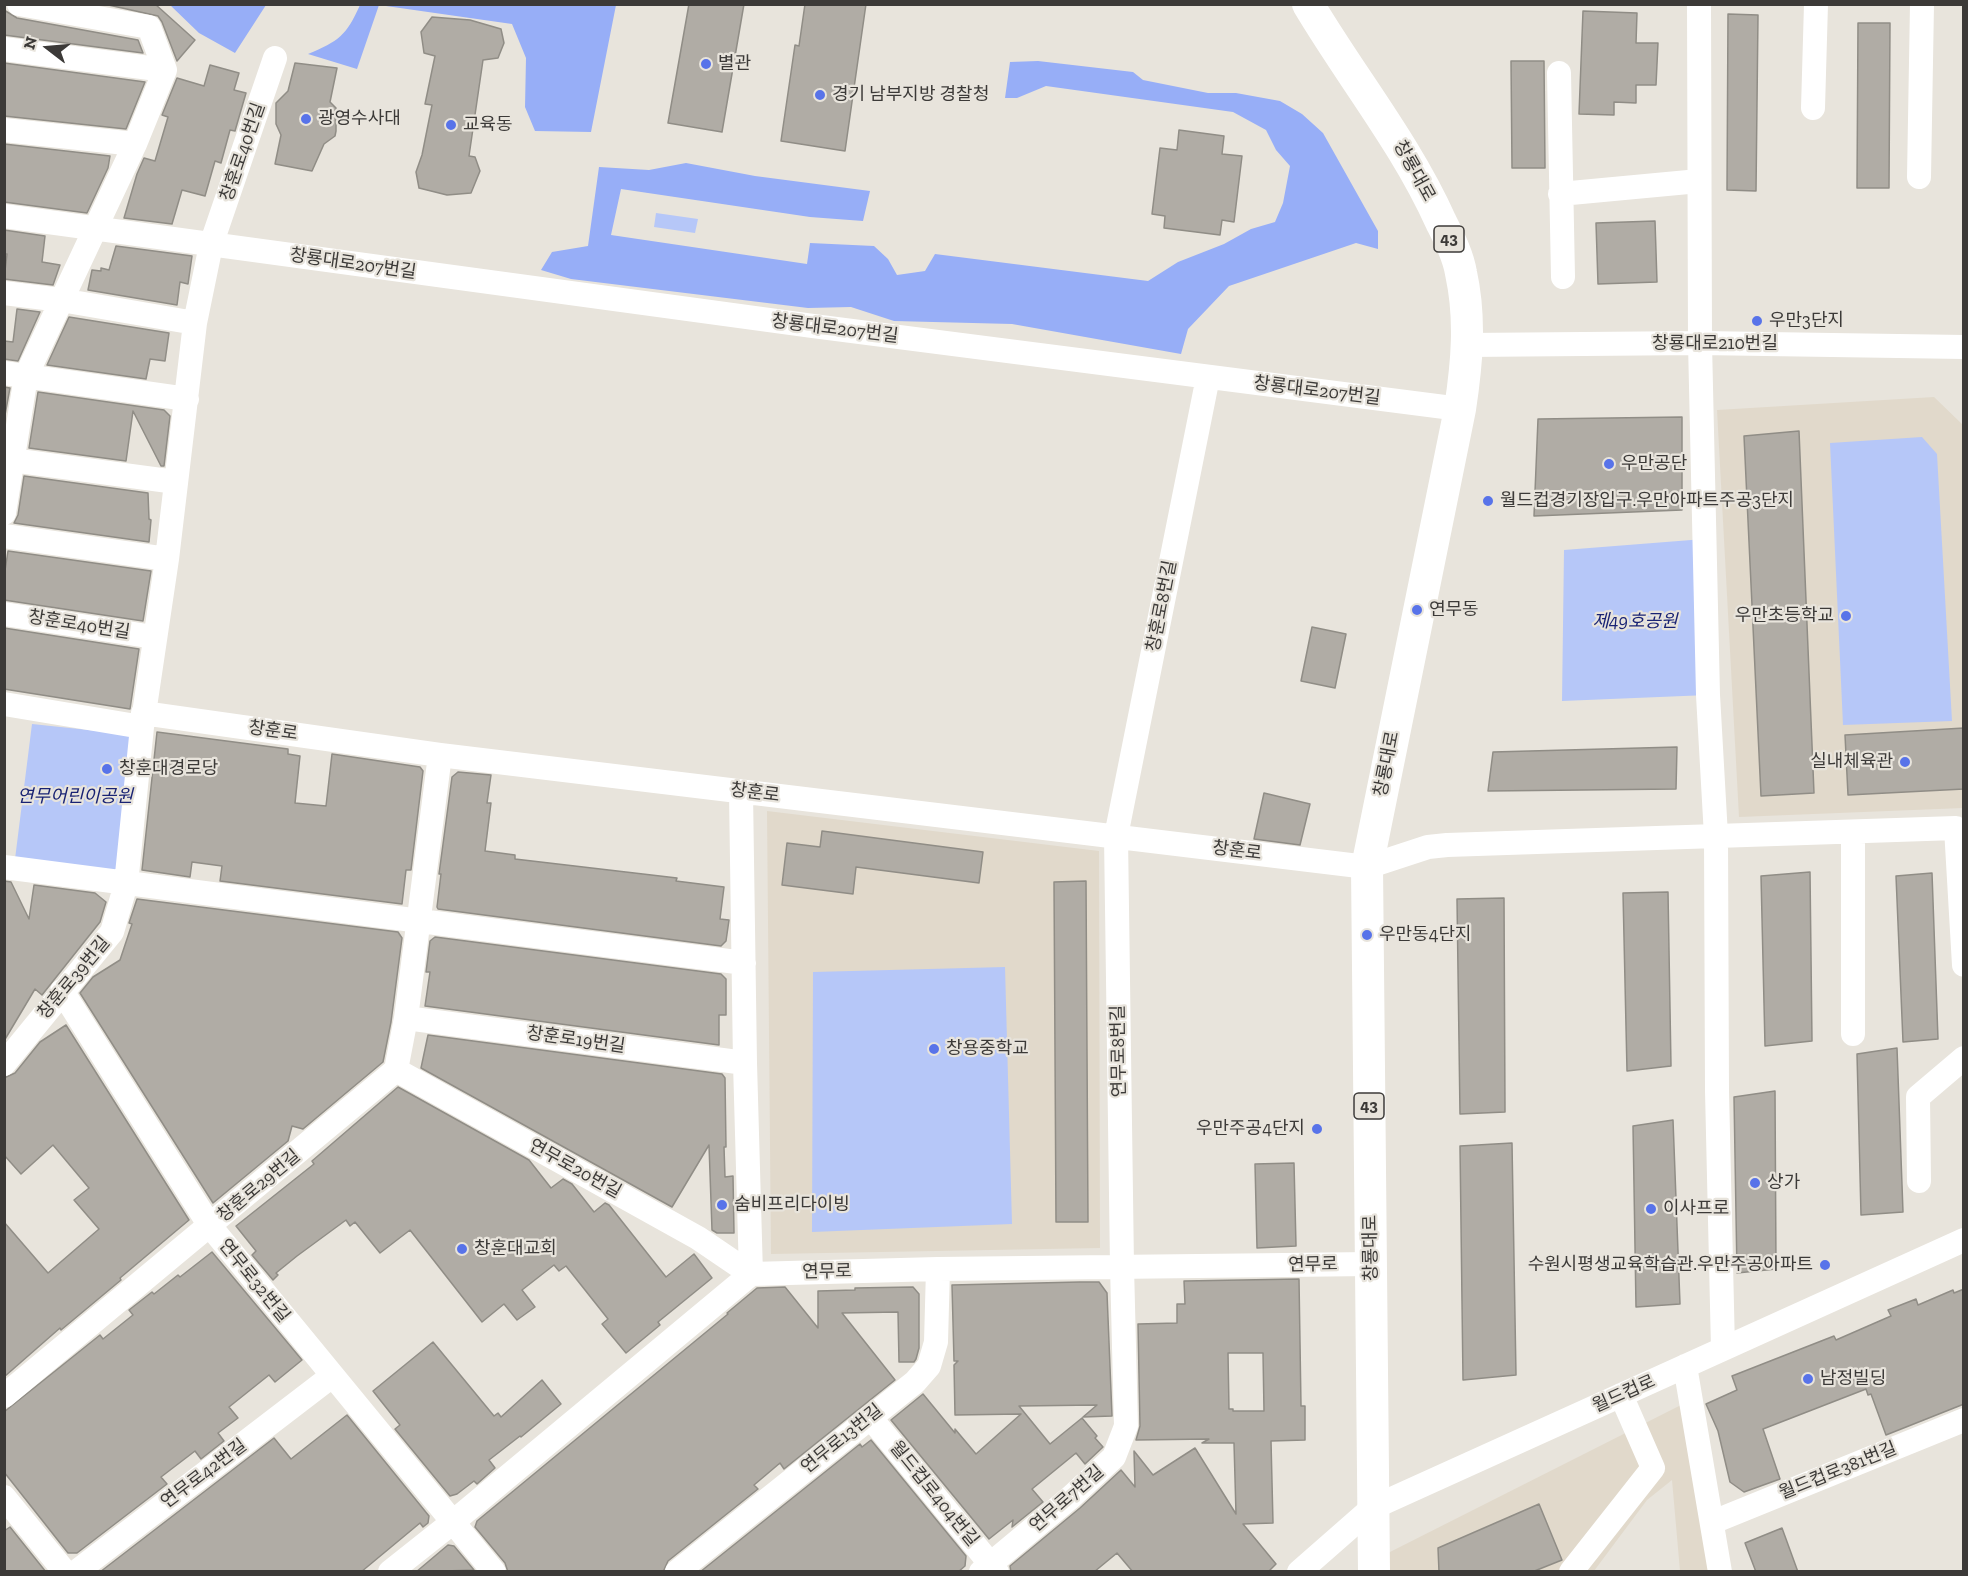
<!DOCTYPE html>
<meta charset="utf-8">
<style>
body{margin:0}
#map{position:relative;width:1968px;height:1576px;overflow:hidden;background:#e8e4dc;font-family:"Zilla Slab",serif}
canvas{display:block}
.frame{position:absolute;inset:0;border:6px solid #3c3a38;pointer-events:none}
.north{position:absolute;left:18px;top:18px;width:60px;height:60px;-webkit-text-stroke:4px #e8e4dc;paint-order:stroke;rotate:286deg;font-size:16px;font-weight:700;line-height:24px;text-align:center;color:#3c3a38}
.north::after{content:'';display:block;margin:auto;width:21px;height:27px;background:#3c3a38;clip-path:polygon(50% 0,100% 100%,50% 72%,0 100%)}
</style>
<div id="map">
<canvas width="1968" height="1576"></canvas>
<div class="frame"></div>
<div class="north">N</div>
</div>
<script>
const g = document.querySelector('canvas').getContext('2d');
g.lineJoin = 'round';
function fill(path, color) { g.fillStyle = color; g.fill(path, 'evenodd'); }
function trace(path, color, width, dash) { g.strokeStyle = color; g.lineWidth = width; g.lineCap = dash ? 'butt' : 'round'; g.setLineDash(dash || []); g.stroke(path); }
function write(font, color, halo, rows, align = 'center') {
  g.font = font + ' "Zilla Slab","Noto Sans KR",serif'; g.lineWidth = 4.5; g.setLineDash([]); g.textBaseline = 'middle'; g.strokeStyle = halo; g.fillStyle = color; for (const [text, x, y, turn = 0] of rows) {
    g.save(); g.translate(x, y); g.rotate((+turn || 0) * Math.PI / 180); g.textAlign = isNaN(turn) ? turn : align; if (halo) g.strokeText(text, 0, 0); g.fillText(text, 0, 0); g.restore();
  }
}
fill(new Path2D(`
 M1934 397 1963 425V808L1739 817 1717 410Z
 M767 811 1099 851 1100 1248 771 1254Z
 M1683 1404 1710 1571H1680L1672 1480 1647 1500 1594 1571 1385 1572 1388 1553Z`), '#e1d9cb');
fill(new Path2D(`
 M656 213 698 219 695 233 654 227Z
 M1922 437 1937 454 1952 721 1843 725 1830 443Z
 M1704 539 1708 695 1562 701 1564 550Z
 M32 724 136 735 116 874 15 859Z
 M1005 967 1012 1224 812 1232 813 972Z`), '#b6c7f8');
fill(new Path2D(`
 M170 5H266L235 53 199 33Z
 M360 5H616L591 132 535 131 525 107 526 58 512 24 379 5 357 69 308 54C339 41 346 36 360 5Z
 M1038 61 1133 72 1143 80 1208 93H1236L1280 101 1302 114 1323 133 1378 231V249L1356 243 1229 286 1188 329 1181 354 1012 324 894 321 851 307 808 308 571 279 541 270 552 252 588 246 599 167 649 170 686 163 755 176 870 191 863 221 810 217 621 189 611 235 807 264 810 243 874 246 888 259 897 275 925 271 935 254 1148 281 1178 262 1224 244 1251 229 1275 222 1283 203 1290 166 1276 150 1266 130 1233 112 1046 86 1017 98H1005L1010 62Z`), '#97aef7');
const building = new Path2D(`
 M104 4H155L195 40 177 61 162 22 158 16Z
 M689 4H744L722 132 668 123Z
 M805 4H866L845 151 781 141 795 45 799 46Z
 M4 10 17 18 138 40 143 53 4 35Z
 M1583 11 1637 13 1636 43H1658L1656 85H1636V103L1614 102V115L1579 114Z
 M1728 14 1758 15 1756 191 1727 190Z
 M432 17 470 20 501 29 504 43 498 58 483 60 469 156 475 157 480 171 471 193 447 195 419 188 416 172 422 155 432 105 425 104 435 56 424 53 421 32Z
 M1858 23H1890L1889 188H1857Z
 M1511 61H1544L1545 168H1512Z
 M4 63 145 82 126 129 4 116Z
 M295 63 337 68 330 102 336 108V131L335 136 324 144 312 171 275 164 281 135 276 124V103L288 91Z
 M210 65 239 73 234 90 246 93 235 131 230 130 221 163 215 161 205 196 182 190 172 224 124 218 137 174 144 158 155 161 168 117 162 115 177 78 204 86Z
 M1179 130 1224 136 1222 154 1242 156 1234 222 1222 220 1220 235 1164 228 1165 216 1152 214 1160 148 1177 150Z
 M4 144 110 156 108 168 87 213 4 202Z
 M1655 221 1657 282 1598 284 1596 223Z
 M4 230 45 236 42 262 60 265 53 285 4 279 7 254H4Z
 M116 246 192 256 188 284 180 282 177 305 88 290 92 270 101 271V268L109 270Z
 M17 309 40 312 18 361 4 359V341L13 342Z
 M69 317 169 333 165 361 150 359 146 379 47 365Z
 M4 387 10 388 4 420Z
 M38 392 164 410 170 416 164 466H161L133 411 126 461 29 448Z
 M1682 417V510L1534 516 1538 419Z
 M1799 431 1814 793 1761 796 1744 436Z
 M24 476 148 493 149 519 151 520 149 542 14 523 18 515Z
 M8 551 151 571 143 621 4 600V577Z
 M1312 627 1346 634 1335 688 1301 681Z
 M4 628 139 649 130 709 4 689Z
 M1964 728V789L1848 795 1845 735Z
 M157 732 288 749V754L300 756 295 803 326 806 332 754 420 767 423 771 411 870H406L402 904 220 881 222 866 192 862 190 877 142 870Z
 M1677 747 1676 789 1488 791 1493 752Z
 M458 772 491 775 487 803H491L485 851 515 855V859L677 878 676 881 724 887 720 919 729 920 726 941 721 946 438 909 437 907 441 874H439L452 777Z
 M1264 793 1310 804 1300 845 1254 839Z
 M822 831 983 852 979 883 856 867 853 894 782 885 787 843 820 847Z
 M1810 872 1812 1041 1765 1046 1761 876Z
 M1932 873 1938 1039 1903 1042 1896 876Z
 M4 881 11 882 29 919 34 885 95 893 106 902 100 922 42 995 35 989 4 1041Z
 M1086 881 1088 1222H1056L1054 882Z
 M1668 892 1671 1066 1627 1071 1623 893Z
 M1504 898 1505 1112 1460 1114 1457 899Z
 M137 899 398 932 402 938 391 1022 383 1062 303 1129 292 1126 288 1141 213 1203 80 993 93 977 120 960 132 924 129 923Z
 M435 937 721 974 726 979V1015H719V1045L425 1006 430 972H426L430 941Z
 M66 1025 189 1220 120 1278 121 1280 61 1330 60 1328 4 1377V1222L48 1273 99 1229 74 1200 89 1188 53 1145 21 1174 4 1155V1078L15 1073 40 1042Z
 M428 1035 722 1074 725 1078 726 1147H724L725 1177 733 1176 734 1233H717L712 1230 709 1145 672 1207 421 1068Z
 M1897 1048 1903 1212 1861 1215 1857 1054Z
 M398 1087 529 1160 551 1188 563 1179 572 1184 594 1212 605 1203 609 1205 666 1277 694 1254 712 1278 658 1322 660 1325 626 1353 602 1324 608 1319 566 1266 559 1271 554 1265 522 1290 535 1307 517 1320 504 1304 482 1322 410 1230 380 1253 355 1222 350 1226 346 1220 297 1256 276 1273 278 1275 273 1280 252 1255 256 1251 236 1226 314 1164 312 1161Z
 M1775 1091 1776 1269 1737 1273 1734 1097Z
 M1673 1120 1680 1304 1636 1307 1633 1126Z
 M1512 1143 1516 1375 1463 1380 1460 1146Z
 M1294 1163 1296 1246 1257 1248 1255 1164Z
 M212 1252 302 1360 275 1382 269 1375 229 1407 238 1418 218 1433 224 1441 201 1459 195 1451 161 1477 167 1484 77 1553H68L4 1472V1412L100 1335 103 1339 133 1315 129 1310 152 1292 154 1294 178 1275 180 1277Z
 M1299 1279 1301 1406H1305V1440L1271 1441 1273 1523 1243 1524 1276 1564 1268 1572H1133L1117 1553 1094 1572H1011L1010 1566 1080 1508 1121 1470 1135 1487 1134 1451 1153 1475 1195 1448 1236 1514 1234 1443H1202L1209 1439 1136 1440 1140 1426 1138 1324 1177 1323V1304H1185L1184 1281ZM1228 1353H1263L1264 1411H1233V1409H1229Z
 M1080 1282H1099L1107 1293 1112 1416 1083 1417 1097 1405 1019 1406 1050 1444 1082 1418 1097 1436 1095 1438 1103 1447 1085 1464 1076 1453 1032 1489 1043 1502 1012 1527 1013 1520 989 1539 891 1420 923 1394 955 1433V1429L976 1454 1021 1414 955 1415 954 1365 958 1361H954L952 1285Z
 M785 1287 818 1328V1291L855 1290V1288L913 1287 919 1294V1348L916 1359 914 1362H899L898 1312 842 1313 895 1380 784 1469 780 1463 754 1485 758 1489 668 1561 663 1572H508L505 1563 475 1527 477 1521 728 1314 727 1313 757 1288Z
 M1964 1289V1404L1886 1435 1871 1394 1868 1395 1866 1389 1763 1429 1780 1479 1744 1492 1730 1482 1718 1431 1706 1404 1737 1390 1732 1376 1834 1336 1836 1340 1891 1316 1888 1310 1916 1299 1918 1305 1953 1290 1954 1293Z
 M433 1342 494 1416 498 1413 501 1417 542 1380 561 1404 521 1437 520 1436 489 1460 495 1468 477 1484 474 1481 457 1494 450 1496 395 1429 400 1425 373 1391Z
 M347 1415 429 1516 428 1523 423 1527 420 1523 361 1572H100L274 1438 291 1459Z
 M871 1440 966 1556 965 1566 958 1572H700L860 1444 862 1447Z
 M1539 1504 1562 1560 1532 1572H1439L1438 1548Z
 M10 1527 46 1572H4V1531Z
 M1782 1528 1798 1572H1756L1745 1543Z
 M448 1545 454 1546 474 1570 416 1572Z`);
fill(building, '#b0aca5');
trace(building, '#908d86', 1.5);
trace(new Path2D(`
 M1699 4 1700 343 1708 695 1716 836 1717 1091 1723 1349
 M4 49 165 70
 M1559 73 1563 277
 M1813 108 1816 4
 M4 130 135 144
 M1919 177 1922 4
 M1560 194 1699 181
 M4 216 813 326 1460 409
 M4 293 61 300 195 323
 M1467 345 1700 343 1964 347
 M4 373 187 399
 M4 459 176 482
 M4 513 26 376 135 144 165 70 149 27 19 4
 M4 536 167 559
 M4 614 154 637
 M4 704 142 727
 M143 713 440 755 1367 867 1428 847 1447 845 1956 828 1964 965
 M741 792 745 1063 751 1274
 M4 867 744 963
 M62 991 210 1226 494 1572
 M406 1018 745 1063
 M1853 1034V832
 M4 1064 112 932 126 884 142 727 167 559 195 323 211 245 275 58
 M396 1070 698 1238 751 1274
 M1919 1181 1918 1097 1964 1058
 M1685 1366 1720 1572
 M4 1396 396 1070 406 1018 440 755
 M870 1417 997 1572
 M4 1497 65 1572
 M1713 1522 1964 1420
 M76 1572 332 1376
 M390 1572 453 1522 751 1274 938 1269 1371 1264
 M677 1572 915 1382 929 1366 936 1342 938 1269
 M981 1572 1071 1497 1114 1457 1126 1426 1122 1266 1116 836 1208 377
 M1299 1572 1372 1508 1964 1240
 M1571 1572 1653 1468 1621 1395`), '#fff', 24);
trace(new Path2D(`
 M1308 4C1352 78 1406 144 1441 222 1449 238 1458 255 1461 273 1471 319 1467 363 1460 409L1367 867 1374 1572`), '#fff', 32);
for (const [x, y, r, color] of [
 [706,64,6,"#5873e9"],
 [820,95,6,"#5873e9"],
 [306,119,6,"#5873e9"],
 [451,125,6,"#5873e9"],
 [1757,321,6,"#5873e9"],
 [1609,464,6,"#5873e9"],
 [1488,501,6,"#5873e9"],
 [1417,610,6,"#5873e9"],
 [1846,616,6,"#5873e9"],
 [1905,762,6,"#5873e9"],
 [107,769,6,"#5873e9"],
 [1367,935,6,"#5873e9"],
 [934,1049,6,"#5873e9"],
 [1317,1129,6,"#5873e9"],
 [1755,1183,6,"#5873e9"],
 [722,1205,6,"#5873e9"],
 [1651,1209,6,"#5873e9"],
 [462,1249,6,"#5873e9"],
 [1825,1265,6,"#5873e9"],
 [1808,1379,6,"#5873e9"]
]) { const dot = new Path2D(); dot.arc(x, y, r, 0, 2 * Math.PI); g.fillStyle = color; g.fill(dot); trace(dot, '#e8e4dc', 2); }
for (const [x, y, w] of [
 [1449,239,30],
 [1369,1106,30]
]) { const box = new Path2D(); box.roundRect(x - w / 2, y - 13, w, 26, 4.5); g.fillStyle = '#e8e4dc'; g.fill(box); trace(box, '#3c3a38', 1.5); }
write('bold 16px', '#3c3a38', null, [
 ["43",1449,239],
 ["43",1369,1106]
]);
write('18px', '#3c3a38', '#e8e4dc', [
 ["별관",718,64],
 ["경기 남부지방 경찰청",832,95],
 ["광영수사대",318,119],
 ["교육동",463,125],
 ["우만3단지",1769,321],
 ["우만공단",1621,464],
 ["월드컵경기장입구.우만아파트주공3단지",1500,501],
 ["연무동",1429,610],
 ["우만초등학교",1834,616,"right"],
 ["실내체육관",1893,762,"right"],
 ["창훈대경로당",119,769],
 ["우만동4단지",1379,935],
 ["창용중학교",946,1049],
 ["우만주공4단지",1305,1129,"right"],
 ["상가",1767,1183],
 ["숨비프리다이빙",734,1205],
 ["이사프로",1663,1209],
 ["창훈대교회",474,1249],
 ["수원시평생교육학습관.우만주공아파트",1813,1265,"right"],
 ["남정빌딩",1820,1379]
], 'left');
write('18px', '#3c3a38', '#e8e4dc', [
 ["창훈로40번길",243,152,-71],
 ["창룡대로",1414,171,61],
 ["창룡대로207번길",353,264,8],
 ["창룡대로207번길",835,329,7],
 ["창룡대로210번길",1715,344],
 ["창룡대로207번길",1317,391,7],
 ["창훈로8번길",1162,606,-79],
 ["창훈로40번길",79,625,9],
 ["창훈로",273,731,8],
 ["창룡대로",1387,764,-79],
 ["창훈로",755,793,7],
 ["창훈로",1237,851,7],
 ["창훈로39번길",74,978,-50],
 ["창훈로19번길",576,1040,8],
 ["연무로8번길",1119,1051,-91],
 ["연무로20번길",575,1169,29],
 ["창훈로29번길",259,1186,-40],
 ["창룡대로",1371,1248,-91],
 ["연무로",1313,1265,-1],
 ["연무로",827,1272,-1],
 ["연무로32번길",254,1281,51],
 ["월드컵로",1624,1394,-24],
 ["연무로13번길",842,1439,-39],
 ["월드컵로381번길",1838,1471,-22],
 ["연무로42번길",204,1474,-37],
 ["월드컵로404번길",934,1494,51],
 ["연무로7번길",1067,1499,-41]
]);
write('italic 18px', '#192374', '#e8e4dc', [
 ["제49호공원",1635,622],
 ["연무어린이공원",75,797]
]);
</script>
